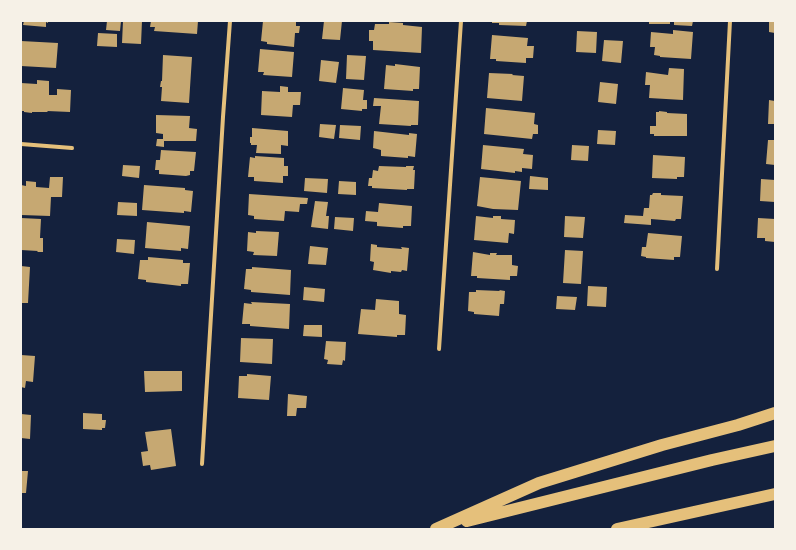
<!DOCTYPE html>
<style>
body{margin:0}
#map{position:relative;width:796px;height:550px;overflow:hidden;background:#14213d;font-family:Karla,sans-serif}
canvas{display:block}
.frame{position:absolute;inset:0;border:22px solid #f6f1e7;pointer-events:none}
</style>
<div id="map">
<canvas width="796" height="550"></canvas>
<div class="frame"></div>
</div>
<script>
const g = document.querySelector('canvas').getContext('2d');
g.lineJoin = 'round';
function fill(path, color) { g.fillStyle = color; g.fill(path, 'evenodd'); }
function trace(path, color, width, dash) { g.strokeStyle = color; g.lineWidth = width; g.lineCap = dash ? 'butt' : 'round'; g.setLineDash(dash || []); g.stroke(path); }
fill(new Path2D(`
 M24 21H48V23L46 22V27L23 25Z
 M107 21H121L120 31 106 30Z
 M123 21H142L141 44 122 43Z
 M151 21H198L197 34 154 31 155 27H150Z
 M263 21 296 22V26H300L299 33H295L294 47 267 44V42L261 41Z
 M324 21H342L340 40 322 39Z
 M492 21H527L526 26 499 25V23H492Z
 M649 21H670V24H649Z
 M674 21H693L692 26 674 25Z
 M769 21H775V33L769 32Z
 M389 22 403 23V25L422 27 421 53 373 50V41H369V30H374L375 24H389Z
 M673 30 693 32 691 59 660 57V56L654 55 655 47H650L651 32 673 34Z
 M577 31 597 32 596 53 576 52Z
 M98 33 117 34V47L97 46Z
 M492 35 528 38 527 46H534L533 58H526V63L496 61V59H490Z
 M604 40 623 41 621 63 602 61Z
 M21 41 58 43 56 68 21 66Z
 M260 49 294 52 292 77 263 75 264 72H258Z
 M163 55 192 57 189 103 161 101 162 87H160L161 81H162Z
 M347 55 366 56 364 80 346 79Z
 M321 60 339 62 336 83 319 81Z
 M395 64 420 67 419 89H413V91L384 89 386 65 395 66Z
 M669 68 684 69 683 100 649 98 650 85H645L646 72 668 75Z
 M489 73 513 74 512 75 524 76 522 101 487 98Z
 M37 80 49 81V95H57V89L71 90 70 112 47 111 48 112H32V113L24 112V111H21V83L37 84Z
 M600 82 618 84 616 104 598 102Z
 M280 86 288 87V92H301L300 105H293L292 117 261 115 262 91 280 92Z
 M343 88 364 90 363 100H367V109H362V111L341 109Z
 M374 98 419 101 418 125H411V126L379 124 381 106H373Z
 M769 100 775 101V124H768Z
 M486 108 535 113 534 124 538 125V134H533L532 139 484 134Z
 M659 111 667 112V113L687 114V136H654V134H650V126H656V112H659Z
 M156 115 190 116 189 128 197 129 196 141H164V147L156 146 157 139H163V134L156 133Z
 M320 124 336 125 334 139 319 137Z
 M340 125 361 126 360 140 339 138Z
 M252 128 288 131V146L281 145V154L256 153 257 145H251V143H250V137H252Z
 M598 130 616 131 615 145 597 144Z
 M374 131 409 135V133L417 134 415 157 408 156V158L381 156V150L373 148Z
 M768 140H775V165L766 164Z
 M483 145 524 149 523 154 533 155 532 169 522 168V172L515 171V173L481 169Z
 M572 145 589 146 588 161 571 160Z
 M161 150 196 152 194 171H190V175L186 176 159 174V170H155L156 160H160Z
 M653 155 685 157 684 177H677V179L652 178Z
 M255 156 284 158V166H288V176H283V183L254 181V177H248L250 157 255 158Z
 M123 165 140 166 139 178 122 176Z
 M379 166 406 167V166H414L413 170H415L414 189H407V190L372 188V186H368L369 178H372L373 170 378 171Z
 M530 176 548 178V190L529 189Z
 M50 177H63L62 197H51L50 216 21 215V185L26 186V181L36 182V187L49 188Z
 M480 177 521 181 518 210 493 209 477 206Z
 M305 178 328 179 327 193 304 191Z
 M761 179 775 180V202L760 201Z
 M339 181 356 182V195L338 194Z
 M144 185 185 188V190L193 191 191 212 184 211V213L142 210Z
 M653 193H661V195L683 196 681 219H676L675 221 651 219V225L624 223 625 215 643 216 644 208H649L650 195H652Z
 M249 194 308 198 307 204H300L299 212 285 211 284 221 254 219V216L248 215Z
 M315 201 328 202 326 216H329L328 229 311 227Z
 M118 202 137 203V216L117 215Z
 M379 203 412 206 411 226H403V228L377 226V222L365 221 366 211 378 212Z
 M476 216 493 218V216H501V219L515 220 514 234 509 233 508 243 474 240Z
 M565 216 585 217 583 238 564 237Z
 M335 217 354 218 353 231 334 229Z
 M21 218 41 219 40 238H43V252H37L38 251 21 250Z
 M758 218 775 219V242L765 241V238H757Z
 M147 222 190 226 188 249 181 248V251L145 248Z
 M256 231 279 232 277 256 253 255 254 252 247 251 248 232 256 233Z
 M648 233 682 236 680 257H674V260L646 258V257L641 256 642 247H646Z
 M117 239 135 240 134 254 116 252Z
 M371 244 377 245V247L402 249 401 247 409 248 407 271 402 270 401 272 391 271V273L373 270 374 262 370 261Z
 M310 246 328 248 326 265 308 264Z
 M565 250 583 251 581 284 563 283Z
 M473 252 490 255V253H497L496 255H512V265L518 266 517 276H510V280L477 278V276H471Z
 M148 257 183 260V263H190L188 284H181V286L146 282V280L138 279 140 260H148Z
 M21 266 30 267 28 303H21Z
 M252 267 291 270 290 295 251 292V290L244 289 246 269H252Z
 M588 286 607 287 606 307 587 306Z
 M304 287 325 289 324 302 303 300Z
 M476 290 500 291 499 290 505 291 504 304H500L499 316 474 314V312L468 311 469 292H476Z
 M557 296 577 297 575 310 556 309Z
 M376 299 399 301V314L406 315 405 335H397V337L358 334 361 309 375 310Z
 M251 302 290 304 289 329 250 326V324H242L244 303 252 304Z
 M304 325H322V337L303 336Z
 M241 338 273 339 272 364 240 362Z
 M326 341 346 342 345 361 343 360 342 365 327 364 328 360 324 359Z
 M21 355 35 356 33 382 26 381 25 388 21 387Z
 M144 371H182V391L145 392Z
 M247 374 271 376 269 400 238 398 239 376H247Z
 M288 394 307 396 306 408H297L296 416H287Z
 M83 413 102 414V420H106L105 428H102V430L83 429Z
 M21 414 31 415 30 439 21 438Z
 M171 429 176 466 151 470 150 465 143 466 141 452 148 451 145 432Z
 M21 471H28L26 493H21Z`), '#c6a872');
trace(new Path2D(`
 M21 144 72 148
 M717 269 730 21
 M439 349 461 21
 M202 464 223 117 230 21`), '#e5c07b', 4);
trace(new Path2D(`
 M467 521 712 460 775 446
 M436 529 539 483 662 445 738 425 775 413
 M617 529 775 494`), '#e5c07b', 12);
</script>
